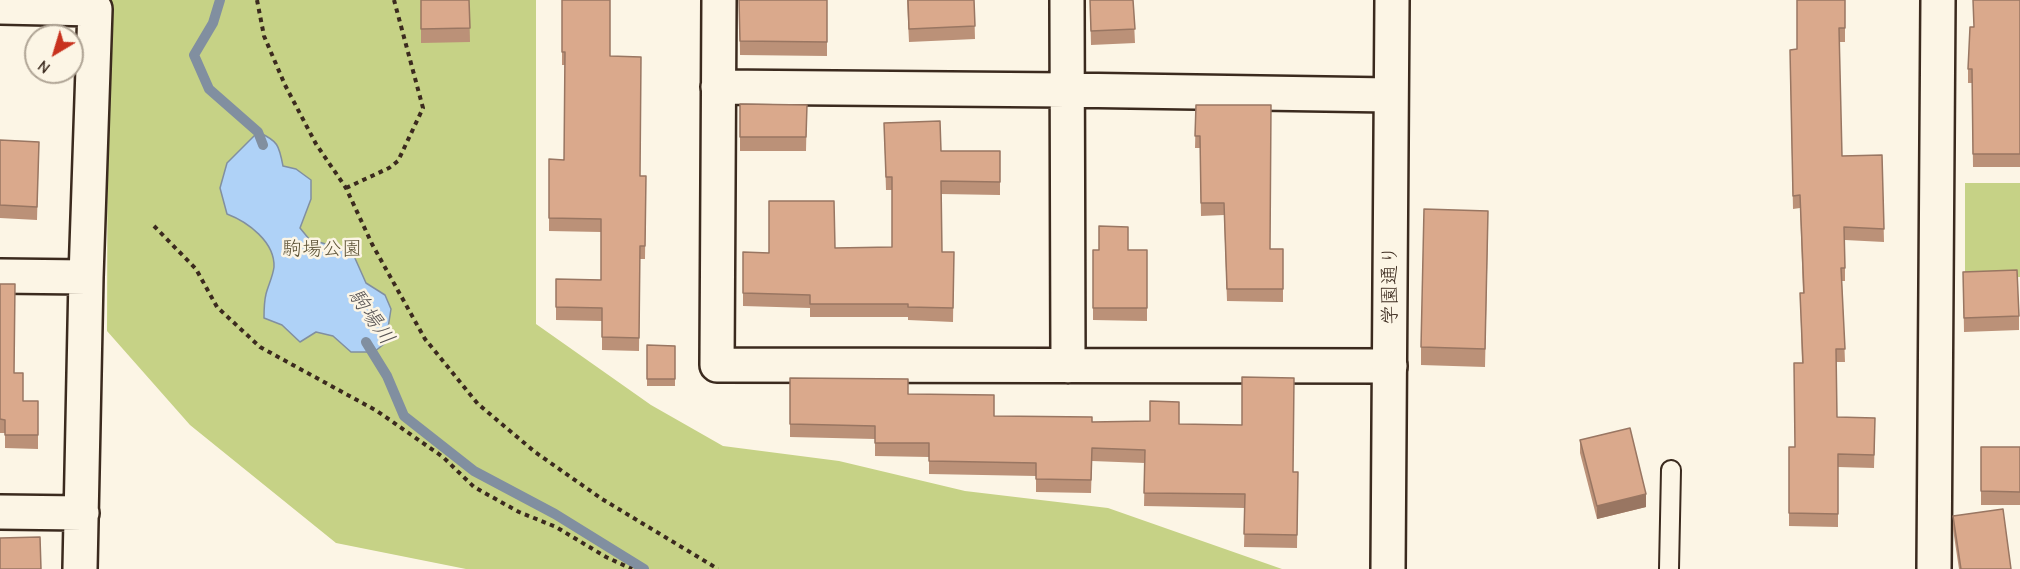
<!DOCTYPE html>
<meta charset="utf-8">
<style>
body{margin:0}
#map{position:relative;width:2020px;height:569px;overflow:hidden;background:#fcf5e5;font-family:"Comic Neue",sans-serif}
canvas{display:block}
.north{position:absolute;left:24px;top:24px;width:60px;height:60px;box-sizing:border-box;background:#fcf5e5;border:2px solid #afa495;border-radius:50%;rotate:218deg;font-size:16px;font-weight:700;line-height:24px;text-align:center;color:#3b2a1e}
.north::after{content:'';display:block;margin:auto;width:21px;height:27px;background:#c8321e;clip-path:polygon(50% 0,100% 100%,50% 72%,0 100%)}
</style>
<div id="map">
<canvas width="2020" height="569"></canvas>
<div class="north">N</div>
</div>
<script>
const g = document.querySelector('canvas').getContext('2d');
g.lineJoin = 'round';
function fill(path, color) { g.fillStyle = color; g.fill(path, 'evenodd'); }
function trace(path, color, width, dash) { g.strokeStyle = color; g.lineWidth = width; g.lineCap = dash ? 'butt' : 'round'; g.setLineDash(dash || []); g.stroke(path); }
function write(font, color, halo, rows, align = 'center') {
  g.font = font + ' "Comic Neue","Klee One",sans-serif'; g.lineWidth = 5; g.setLineDash([]); g.textBaseline = 'middle'; g.strokeStyle = halo; g.fillStyle = color; for (const [text, x, y, turn = 0] of rows) {
    g.save(); g.translate(x, y); g.rotate((+turn || 0) * Math.PI / 180); g.textAlign = isNaN(turn) ? turn : align; if (halo) g.strokeText(text, 0, 0); g.fillText(text, 0, 0); g.restore();
  }
}
fill(new Path2D(`
 M108 0H536V324L651 405 723 446 839 461 965 491 1108 508 1282 569H466L336 543 190 425 107 331Z
 M1965 183H2020V277L1965 276Z`), '#c6d286');
const water = new Path2D(`
 M258 132C278 141 279 145 283 166L296 169 311 180V199L300 228 309 239 339 248 354 256 366 283 385 295 391 309 388 328 384 344 374 352H351L333 336 316 332 300 342 282 325 264 318C264 310 264 302 266 294 268 286 273 276 274 267 275 242 248 222 227 214L220 188 227 163Z`);
fill(water, '#afd2f7');
trace(water, '#818fa0', 1.5);
trace(new Path2D(`
 M220 0 213 23 194 55 209 89 258 132 263 145
 M366 342 387 376 404 416 474 471 555 514 644 569`), '#818fa0', 10);
const service = new Path2D(`
 M1669 569 1671 470`);
const minor = new Path2D(`
 M719 0 717 365 1390 366
 M1067 0 1068 366
 M0 7 95 9 86 277 80 569
 M718 87 1066 90 1390 95
 M0 276 86 277
 M0 512 82 513
 M1934 569 1938 0`);
const tertiary = new Path2D(`
 M1388 569 1392 0`);
trace(service, '#3b2a1e', 22);
trace(minor, '#3b2a1e', 38);
trace(tertiary, '#3b2a1e', 38);
trace(new Path2D(`
 M257 0 264 36 285 85 316 144 346 188 372 244 425 339 478 404 535 452 602 499 718 569
 M346 188 389 168 398 161 423 108 394 0
 M154 226 196 269 217 307 260 347 377 411 443 457 474 487 519 512 556 527 606 557 632 569`), '#3b2a1e', 4, [4.5, 4.5]);
trace(service, '#fcf5e5', 18);
trace(minor, '#fcf5e5', 33);
trace(tertiary, '#fcf5e5', 33);
fill(new Path2D(`
 M421 0H469L470 42 421 43Z
 M562 0 610 56 640 176H646L645 259H640L639 351 602 350V321L556 320V279L601 280V232L549 231V159L564 160 565 65H562Z
 M739 0H827V56L740 55Z
 M907 0H974L975 39 909 42Z
 M1090 0H1133L1135 43 1091 45Z
 M1845 0V42H1839L1842 156 1882 155 1884 242 1845 240V281H1842L1845 362H1836L1837 417 1875 431 1874 468 1838 467V527L1789 526V447H1795L1802 363 1800 293H1803L1800 208 1793 209 1790 63 1797 49Z
 M2020 0V167H1973L1972 83H1968V69L1973 27Z
 M740 104 807 105 806 151H740Z
 M1196 105 1270 249H1283V302L1227 301 1224 215 1201 216 1200 148H1195Z
 M884 123 941 151H1000V195L941 194 942 252H954L953 322 908 320V317H810V308L743 306V252L769 253 835 248 892 247V190H886Z
 M0 140 39 142 37 220 0 218Z
 M1488 229 1485 367 1421 365V347Z
 M1093 250H1147V321L1093 320Z
 M1963 272 2019 316V330L1964 332Z
 M0 284 14 373 23 401H38V449L5 448V433H0Z
 M647 345 675 346V386H647Z
 M790 378 908 394 994 416 1092 422 1179 424 1293 472H1298L1297 548 1244 547 1245 508 1144 506 1145 463 1092 461 1091 493 1036 492V476L929 474V457L875 456V439L790 437Z
 M1580 440 1646 507 1597 519 1580 453Z
 M1981 447H2020V505H1981Z
 M1953 516 2011 569H1959L1953 529Z`), '#bb9178');
fill(new Path2D(`
 M1646 494V507L1597 519V506Z`), '#997662');
const building = new Path2D(`
 M421 0H469L470 28 421 29Z
 M562 0H610V56L641 57 640 176H646L645 246H640L639 338 602 337V308L556 307V279L601 280V219L549 218V159L564 160 565 52H562Z
 M739 0H827V42L740 41Z
 M908 0H974L975 26 909 29Z
 M1090 0H1133L1135 29 1091 31Z
 M1797 0H1845V28H1839L1842 156 1882 155 1884 229 1844 227 1845 268H1841L1845 349H1836L1837 417 1875 418 1874 455 1838 454V514L1789 513V447H1795L1794 363H1803L1800 293H1804L1800 195 1793 196 1790 50 1797 49Z
 M1973 0H2020V154H1973L1972 69H1968L1970 27H1974Z
 M740 104 807 105 806 137H740Z
 M1196 105H1271L1270 249H1283V289H1227L1224 203H1201L1200 136H1195Z
 M940 121 941 151H1000V182L941 181 942 252H954L953 308 908 307V304H810V295L743 293V252L769 253V201H834L835 248 892 247V177H886L884 123Z
 M0 140 39 142 37 207 0 205Z
 M1424 209 1488 211 1485 349 1421 347Z
 M1099 226 1128 227V250H1147V308H1093V250H1099Z
 M2017 270 2019 316 1964 318 1963 272Z
 M0 284H15L14 373H23V401H38V435H5V420L0 419Z
 M647 345 675 346V379H647Z
 M1242 377 1294 378 1293 472H1298L1297 535 1244 534 1245 494 1144 493 1145 450 1092 448 1091 480 1036 479V463L929 461V443H875V426L790 424V378L908 379V394L994 395V416L1092 417V422L1150 421V401L1179 402V424L1242 425Z
 M1630 428 1646 494 1597 506 1580 440Z
 M1981 447H2020V492L1981 491Z
 M2003 509 2011 569H1961L1953 516Z
 M40 537 41 569H0V538Z`);
fill(building, '#daa98c');
trace(building, '#997662', 1.5);
write('20px', '#5e5438', '#fcf5e5', [
 ["駒場公園",322,249]
]);
write('20px', '#3b2a1e', '#fcf5e5', [
 ["学園通り",1390,285,-90]
]);
write('italic 21px', '#585454', '#fcf5e5', [
 ["駒場川",371,317,55]
]);
</script>
